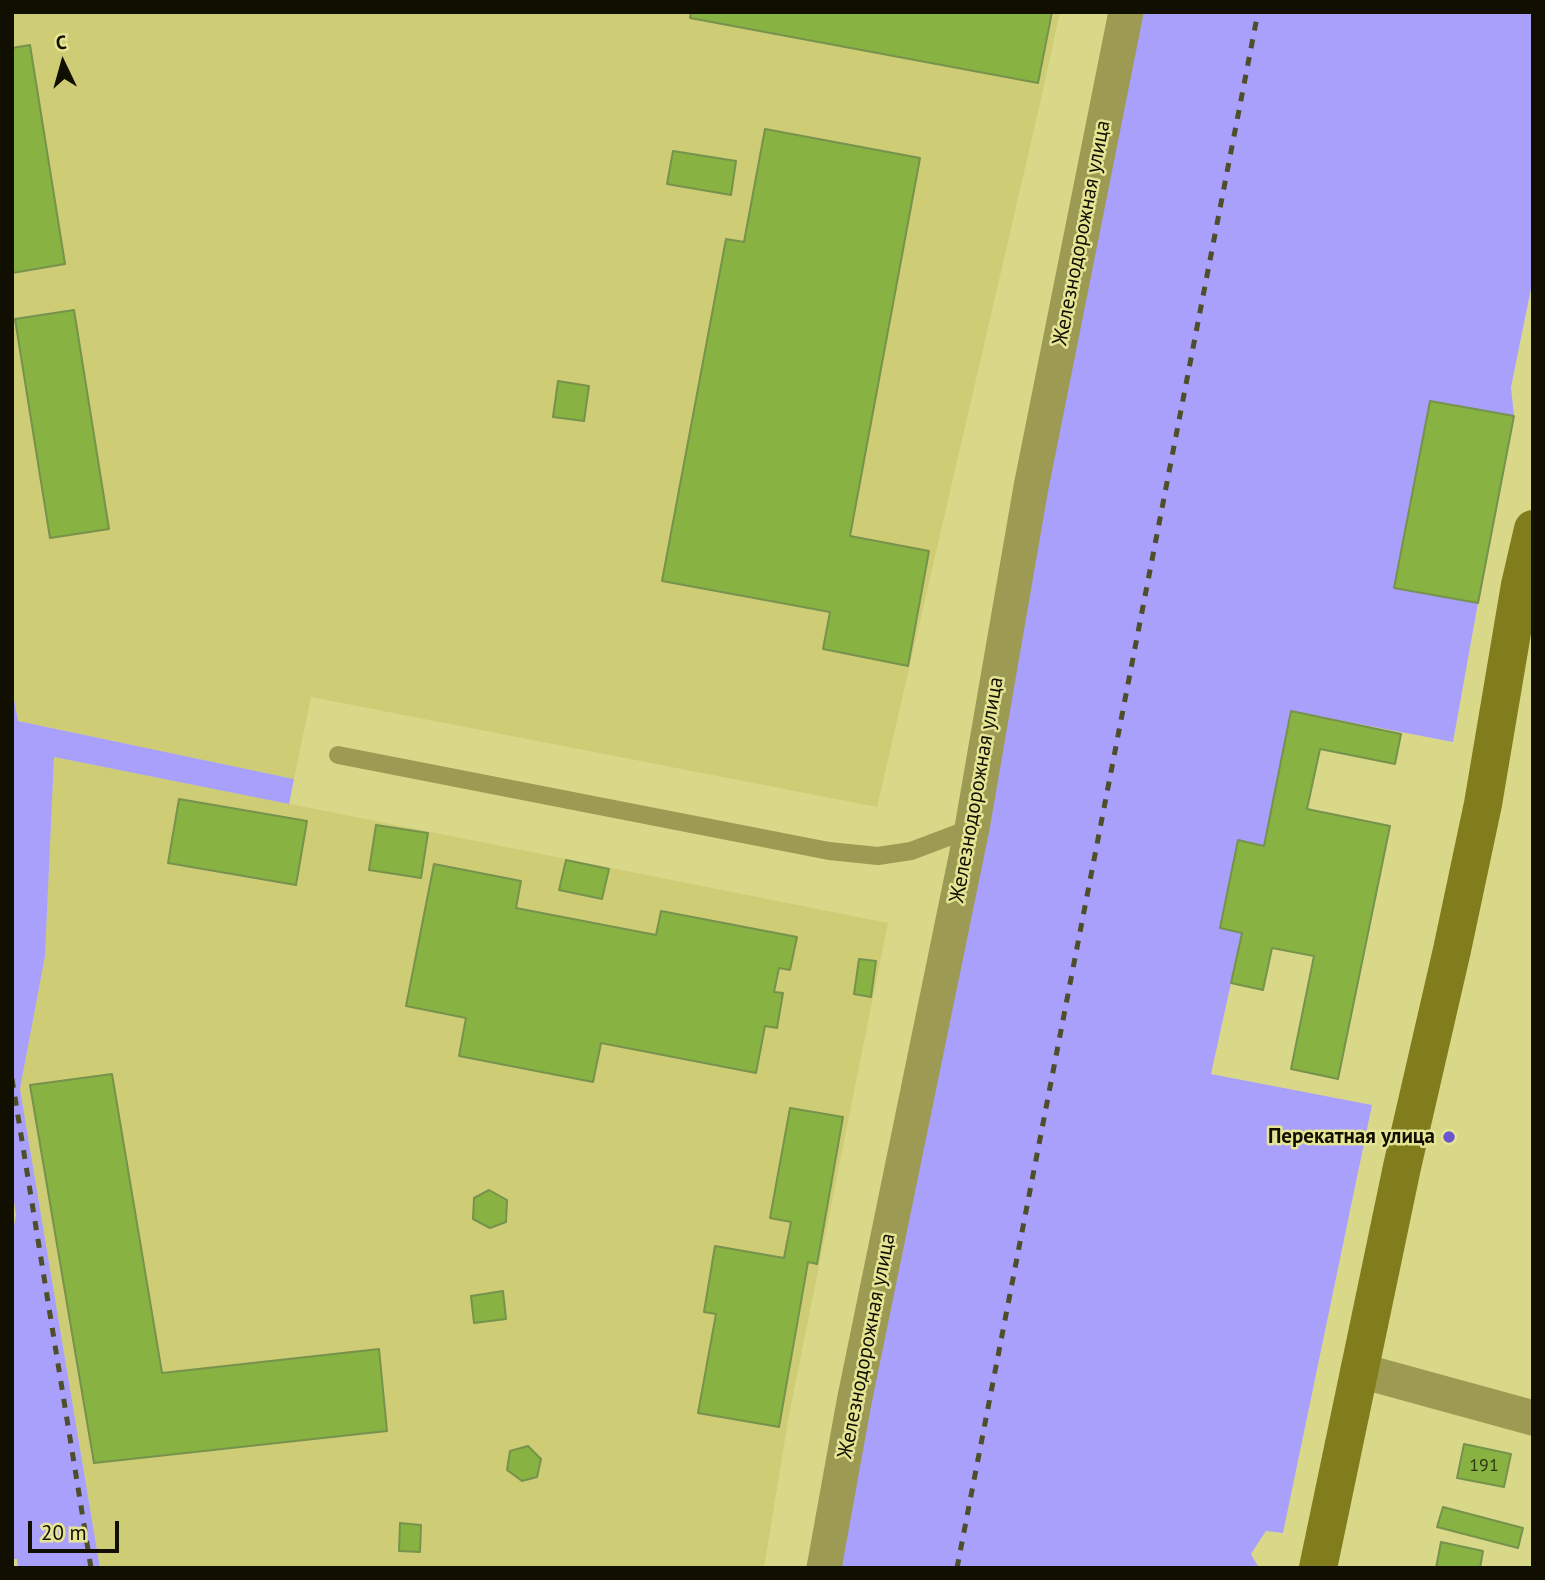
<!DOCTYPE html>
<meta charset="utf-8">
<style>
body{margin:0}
#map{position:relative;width:1545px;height:1580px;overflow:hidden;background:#d9d889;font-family:"PT Sans",sans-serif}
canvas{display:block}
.frame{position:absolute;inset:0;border:14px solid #111000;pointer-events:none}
.north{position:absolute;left:28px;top:28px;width:70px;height:70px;-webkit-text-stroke:5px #e6e595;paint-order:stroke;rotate:355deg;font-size:19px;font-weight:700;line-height:28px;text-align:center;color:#111000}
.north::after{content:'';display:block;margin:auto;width:24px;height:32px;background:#111000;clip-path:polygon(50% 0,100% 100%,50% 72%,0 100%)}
.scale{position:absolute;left:28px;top:1521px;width:91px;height:32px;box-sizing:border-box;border:4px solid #111000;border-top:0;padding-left:9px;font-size:21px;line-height:24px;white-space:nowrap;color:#111000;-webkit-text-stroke:5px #e6e595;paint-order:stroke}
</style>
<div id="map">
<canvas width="1545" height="1580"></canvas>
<div class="frame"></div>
<div class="north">С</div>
<div class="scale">20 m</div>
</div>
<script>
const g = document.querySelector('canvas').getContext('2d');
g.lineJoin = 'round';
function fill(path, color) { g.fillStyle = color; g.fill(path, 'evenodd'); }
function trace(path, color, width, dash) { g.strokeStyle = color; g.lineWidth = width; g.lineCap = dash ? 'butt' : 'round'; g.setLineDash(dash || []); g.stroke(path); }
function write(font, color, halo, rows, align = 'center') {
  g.font = font + ' "PT Sans",sans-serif'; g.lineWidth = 5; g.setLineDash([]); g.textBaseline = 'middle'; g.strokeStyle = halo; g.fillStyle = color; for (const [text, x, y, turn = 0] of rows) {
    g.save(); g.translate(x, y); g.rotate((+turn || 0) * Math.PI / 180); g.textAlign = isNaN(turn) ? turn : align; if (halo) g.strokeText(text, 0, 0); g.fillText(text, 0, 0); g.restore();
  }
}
fill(new Path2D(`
 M12 12H1060L1044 86 877 807 311 697 294 779 18 721 12 689Z
 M54 757 888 923 789 1415 764 1568H100L20 1089 45 956Z`), '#cecc74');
fill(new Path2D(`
 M1126 12H1533V279L1511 387 1514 416 1430 401 1395 587 1478 603 1453 742 1291 711 1264 846 1238 841 1220 927 1242 933 1211 1074 1372 1105 1283 1533 1266 1531 1251 1554 1259 1568H824Z
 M12 689 18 721 294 779 289 804 54 757 45 956 20 1089 100 1568H18L17 1559H12V1236L16 1215 12 1189Z`), '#a9a0fb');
const building = new Path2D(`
 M691 12H1052L1038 83 690 18Z
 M30 45 65 264 12 273V48Z
 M765 129 920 158 850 536 929 551 908 666 823 649 830 612 662 581 726 239 744 242Z
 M673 151 736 161 731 195 667 184Z
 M74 310 109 529 50 538 15 319Z
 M558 381 589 386 584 421 553 417Z
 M1430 401 1514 416 1478 603 1394 588Z
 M1291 711 1401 734 1395 764 1320 749 1307 809 1390 826 1338 1079 1291 1069 1314 956 1272 948 1263 990 1231 983 1242 933 1220 928 1238 840 1264 846Z
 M179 799 307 821 296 885 168 863Z
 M376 825 428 833 421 878 369 870Z
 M566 860 609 869 602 899 559 890Z
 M434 864 521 881 516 908 656 935 661 911 797 937 790 970 779 968 774 992 783 993 777 1028 765 1026 756 1073 601 1043 593 1082 459 1056 466 1018 406 1006Z
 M859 959 876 961 871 997 854 994Z
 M112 1074 162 1373 379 1349 387 1431 94 1463 30 1085Z
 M790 1108 843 1117 817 1264 808 1262 779 1427 698 1413 716 1314 704 1312 715 1246 784 1258 791 1222 770 1218Z
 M489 1190 507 1200 506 1222 490 1228 473 1219 474 1198Z
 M503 1291 506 1319 474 1323 471 1296Z
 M1464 1444 1511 1454 1504 1487 1457 1478Z
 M528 1446 541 1459 537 1477 522 1481 507 1470 510 1451Z
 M1443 1507 1523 1528 1518 1548 1437 1527Z
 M400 1523 421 1525 420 1552 399 1551Z
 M1441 1542 1483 1551 1480 1568H1436Z`);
fill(building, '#88b242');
trace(building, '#76924d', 2);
trace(new Path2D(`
 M338 755 829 851 878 856 911 851 972 828`), '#9d9b53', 18);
trace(new Path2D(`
 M1358 1370 1533 1418
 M824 1568 854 1402 972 828 1031 487 1126 12`), '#9d9b53', 35);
trace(new Path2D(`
 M1318 1568 1402 1167 1452 950 1483 804 1520 585 1533 529`), '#817d1c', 38);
trace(new Path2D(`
 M12 1079 91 1568
 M957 1568 1258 12`), '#4f4e2a', 5, [9, 9]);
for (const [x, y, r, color] of [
 [1449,1137,7,"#6c56cf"]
]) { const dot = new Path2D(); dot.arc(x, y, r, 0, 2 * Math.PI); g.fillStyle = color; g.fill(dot); trace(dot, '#e6e595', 2.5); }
write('18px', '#2f3810', null, [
 ["191",1484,1466]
]);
write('21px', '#111000', '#e6e595', [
 ["Железнодорожная улица",1082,233,-79],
 ["Железнодорожная улица",977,790,-80],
 ["Железнодорожная улица",867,1346,-79]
]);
write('bold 21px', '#111000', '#e6e595', [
 ["Перекатная улица",1435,1137]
], 'right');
</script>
